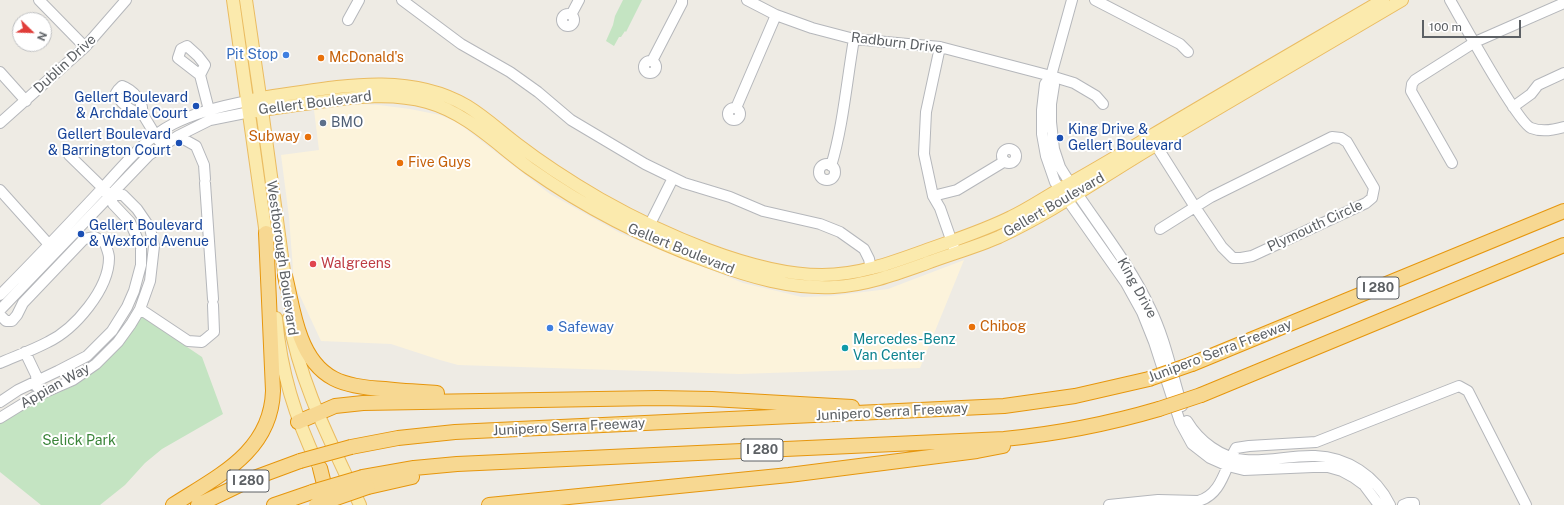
<!DOCTYPE html>
<style>
body{margin:0}
#map{position:relative;width:1564px;height:505px;overflow:hidden;background:#eeebe4;font-family:"Public Sans",sans-serif}
canvas{display:block}
.north{position:absolute;left:12px;top:12px;width:40px;height:40px;box-sizing:border-box;background:#fff;border:1px solid #bebfc1;border-radius:50%;rotate:113deg;font-size:11px;font-weight:700;line-height:16px;text-align:center;color:#5c6064}
.north::after{content:'';display:block;margin:auto;width:14px;height:18px;background:#e03d39;clip-path:polygon(50% 0,100% 100%,50% 72%,0 100%)}
.scale{position:absolute;left:1422px;top:20px;width:99px;height:18px;box-sizing:border-box;border:2px solid #5c6064;border-top:0;padding-left:5px;font-size:12px;line-height:14px;white-space:nowrap;color:#5c6064;-webkit-text-stroke:3px #fff;paint-order:stroke}
</style>
<div id="map">
<canvas width="1564" height="505"></canvas>
<div class="north">N</div>
<div class="scale">100 m</div>
</div>
<script>
const g = document.querySelector('canvas').getContext('2d');
g.lineJoin = 'round';
function fill(path, color) { g.fillStyle = color; g.fill(path, 'evenodd'); }
function trace(path, color, width, dash) { g.strokeStyle = color; g.lineWidth = width; g.lineCap = dash ? 'butt' : 'round'; g.setLineDash(dash || []); g.stroke(path); }
function write(font, color, halo, rows, align = 'center') {
  g.font = font + ' "Public Sans",sans-serif'; g.lineWidth = 4; g.setLineDash([]); g.textBaseline = 'middle'; g.strokeStyle = halo; g.fillStyle = color; for (const [text, x, y, turn = 0] of rows) {
    g.save(); g.translate(x, y); g.rotate((+turn || 0) * Math.PI / 180); g.textAlign = isNaN(turn) ? turn : align; if (halo) g.strokeText(text, 0, 0); g.fillText(text, 0, 0); g.restore();
  }
}
fill(new Path2D(`
 M359 104 379 105 410 109 440 115 457 122 550 194 620 233 743 283 802 297 831 296 888 289 964 260 920 368 739 374 458 365 440 360 391 344 321 341 294 283 289 217 281 155 319 150 314 110Z`), '#fcf3db');
fill(new Path2D(`
 M623 0H642L626 32 625 31 621 37H619L614 46 606 41 613 25 615 16Z
 M135 312 202 357 223 414 162 449 145 463 125 485 100 505H41L0 472V414L29 396 70 375 89 363 113 340Z`), '#c4e4c2');
const minor = new Path2D(`
 M39 0 85 47
 M402 0 461 44 510 72 538 92 571 120 645 164 684 183 730 197 763 211 820 224 840 232 864 249 869 259 871 269
 M747 0 776 15 812 28 854 39 940 47 1051 76 1074 83 1096 96 1103 104
 M1072 0 1051 76 1045 84 1042 110V134L1046 156 1055 182 1126 283 1142 312 1154 342 1180 422 1192 444 1210 458 1228 466 1244 470 1313 467H1328L1342 471 1353 477 1364 485 1379 505
 M1095 0 1180 44 1188 52
 M1450 0C1461 19 1518 123 1531 128 1541 132 1554 130 1564 127
 M562 20a6 6 0 1 1 12 0a6 6 0 1 1-12 0Z
 M571 15 579 0
 M348 20 359 0
 M940 47 926 112 924 154 933 196 940 208 954 248
 M652 61 682 3V0
 M644 67a6 6 0 1 1 12 0a6 6 0 1 1-12 0Z
 M0 72 26 101
 M200 75 178 58 181 49 187 46 198 56 205 65 200 75 209 110
 M1051 76 1054 85 1051 104V122L1054 149 1060 167C1089 215 1127 258 1150 308 1165 338 1172 374 1182 406
 M1513 107 1531 94 1538 85 1564 73
 M728 114a6 6 0 1 1 12 0a6 6 0 1 1-12 0Z
 M736 108 776 15
 M142 113C132 113 119 102 116 93L118 90 122 86C133 90 144 102 142 113L159 141
 M0 123 85 47 126 0
 M178 136 196 146 204 165 205 179
 M1332 137 1341 138 1347 142 1374 188 1372 198 1366 203 1252 256 1241 258H1233L1222 247 1195 207 1211 197Z
 M1152 139 1195 207 1160 229
 M1002 156a7 7 0 1 1 14 0a7 7 0 1 1-14 0Z
 M1452 163 1411 91 1412 84 1415 80 1475 42 1564 3
 M819 172a8 8 0 1 1 16 0a8 8 0 1 1-16 0Z
 M831 166C843 127 847 79 854 39
 M205 183 213 299
 M0 190 53 249
 M933 196 957 190 1005 161
 M646 232 673 178
 M0 295C33 262 65 228 97 194 120 170 142 140 173 124 196 112 222 106 248 101
 M140 309 188 341 202 342 214 332 213 305
 M0 310 149 155 178 136 210 120 250 112
 M0 315 6 321H12L17 315 23 303 84 239 95 237 105 243C106 247 109 253 109 258 109 289 75 329 48 342 33 350 16 356 0 363
 M25 352 36 375 37 387
 M0 402 18 390 58 371 87 356 112 331 127 307 134 291 141 265V247L130 222 113 204 110 195 69 155
 M0 418 34 397 73 380 96 364 118 342 131 324 140 309 150 281 154 246 150 228 137 209 123 195H110
 M1187 421C1199 441 1221 458 1245 460 1268 462 1292 455 1315 456 1347 457 1376 476 1390 505
 M1109 505 1158 500 1198 501C1222 495 1225 467 1236 448L1249 446 1316 442 1459 386 1468 391 1526 505
 M1403 505 1408 503H1414V505`);
const major = new Path2D(`
 M233 0 267 242
 M246 0 262 110 286 286
 M248 101 260 98C329 89 404 69 467 106 485 117 500 131 517 144 543 164 571 182 600 199 660 233 753 275 822 275 858 275 891 263 924 251 954 240 983 231 1011 217 1028 209 1044 198 1060 189 1091 172 1121 154 1151 136 1228 90 1306 45 1383 0
 M250 112C273 108 296 105 319 102 356 97 391 92 427 102 467 113 496 144 529 168 584 207 646 239 710 262 750 277 791 289 834 287 867 285 896 274 927 263 951 254 976 247 999 237 1055 211 1106 174 1159 143 1240 95 1321 48 1402 0
 M276 318C281 372 295 417 318 465
 M289 318C300 385 332 444 360 505`);
const highway = new Path2D(`
 M285 276C290 296 293 318 301 338 317 380 344 387 385 389 402 391 420 392 437 393
 M1192 364 1564 211
 M1201 395 1564 245
 M298 422 335 406 363 403 657 398 712 399 852 407
 M351 447 398 438 455 432 1004 406 1075 396 1149 379
 M320 468 328 500
 M363 477 414 468 457 464 1004 439C1056 434 1108 424 1159 409
 M368 487 412 477
 M173 505C218 476 271 452 273 391L266 233
 M198 505 254 478 300 461
 M274 505 312 492
 M489 505 789 475 977 451 1003 446`);
trace(minor, '#b5b7bb', 12);
trace(major, '#eabc62', 14);
trace(highway, '#e6960d', 16);
trace(minor, '#fff', 10);
trace(major, '#fbeaad', 12);
trace(highway, '#f7d892', 14);
const highwayBridge = new Path2D(`
 M1149 379 1192 364
 M1159 409 1201 395
 M300 461 351 447
 M312 492 363 477
 M316 505 368 487`);
trace(highwayBridge, '#e6960d', 16, []);
trace(highwayBridge, '#f7d892', 14);
for (const [x, y, r, color] of [
 [286,55,4,"#3f7fe0"],
 [321,58,4,"#e8710a"],
 [196,106,4,"#1a4fb4"],
 [323,123,4,"#5c6f8a"],
 [308,137,4,"#e8710a"],
 [1060,138,4,"#1a4fb4"],
 [179,143,4,"#1a4fb4"],
 [400,163,4,"#e8710a"],
 [81,234,4,"#1a4fb4"],
 [313,264,4,"#e0444e"],
 [972,327,4,"#e8710a"],
 [550,328,4,"#3f7fe0"],
 [845,348,4,"#0f9aa8"]
]) { const dot = new Path2D(); dot.arc(x, y, r, 0, 2 * Math.PI); g.fillStyle = color; g.fill(dot); trace(dot, '#fff', 1.5); }
for (const [x, y, w] of [
 [1378,288,42],
 [762,450,42],
 [248,481,42]
]) { const box = new Path2D(); box.roundRect(x - w / 2, y - 11, w, 22, 3); g.fillStyle = '#fff'; g.fill(box); trace(box, '#5c6064', 1); }
write('bold 13px', '#5c6064', null, [
 ["I 280",1378,288],
 ["I 280",762,450],
 ["I 280",248,481]
]);
write('14px', '#5c6064', '#fff', [
 ["Radburn Drive",897,43,7],
 ["Dublin Drive",65,64,-43],
 ["Gellert Boulevard",315,103,-7],
 ["Gellert Boulevard",1054,205,-30],
 ["Plymouth Circle",1315,226,-25],
 ["Gellert Boulevard",681,249,22],
 ["Westborough Boulevard",282,258,82],
 ["King Drive",1137,288,61],
 ["Junipero Serra Freeway",1220,351,-21],
 ["Appian Way",55,386,-29],
 ["Junipero Serra Freeway",892,412,-3],
 ["Junipero Serra Freeway",569,427,-3]
]);
write('14px', '#366cbe', '#fff', [
 ["Pit Stop",278,55],
 ["Safeway",558,328,"left"]
], 'right');
write('14px', '#c56008', '#fff', [
 ["McDonald's",329,58],
 ["Subway",300,137,"right"],
 ["Five Guys",408,163],
 ["Chibog",980,327]
], 'left');
write('14px', '#164399', '#fff', [
 ["Gellert Boulevard",188,98],
 ["& Archdale Court",188,114],
 ["King Drive &",1068,130,"left"],
 ["Gellert Boulevard",1068,146,"left"],
 ["Gellert Boulevard",171,135],
 ["& Barrington Court",171,151],
 ["Gellert Boulevard",89,226,"left"],
 ["& Wexford Avenue",89,242,"left"]
], 'right');
write('14px', '#4e5e75', '#fff', [
 ["BMO",331,123]
], 'left');
write('14px', '#be3a42', '#fff', [
 ["Walgreens",321,264]
], 'left');
write('14px', '#0d838f', '#fff', [
 ["Mercedes-Benz",853,340],
 ["Van Center",853,356]
], 'left');
write('14px', '#3b853a', '#fff', [
 ["Selick Park",79,441]
]);
</script>
